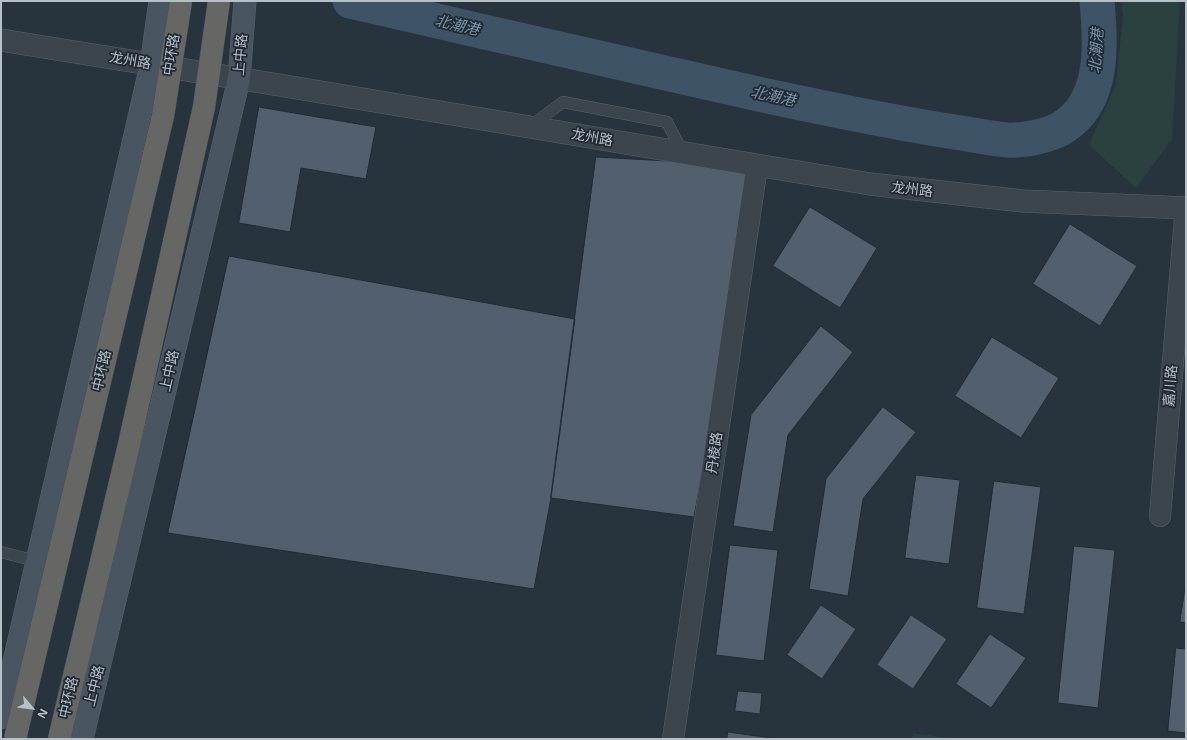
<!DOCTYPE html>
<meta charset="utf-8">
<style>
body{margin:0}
#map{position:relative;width:1187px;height:740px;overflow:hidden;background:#27343e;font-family:"Noto Sans",sans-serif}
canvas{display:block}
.frame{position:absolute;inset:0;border:2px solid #b7c0c9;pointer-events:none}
.north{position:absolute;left:12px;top:688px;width:40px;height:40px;-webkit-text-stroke:3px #202a34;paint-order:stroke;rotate:118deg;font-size:11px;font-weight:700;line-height:16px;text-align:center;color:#b7c0c9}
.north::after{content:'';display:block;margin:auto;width:14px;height:18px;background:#b7c0c9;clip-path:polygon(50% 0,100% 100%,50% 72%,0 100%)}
</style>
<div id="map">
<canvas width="1187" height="740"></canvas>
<div class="frame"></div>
<div class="north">N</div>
</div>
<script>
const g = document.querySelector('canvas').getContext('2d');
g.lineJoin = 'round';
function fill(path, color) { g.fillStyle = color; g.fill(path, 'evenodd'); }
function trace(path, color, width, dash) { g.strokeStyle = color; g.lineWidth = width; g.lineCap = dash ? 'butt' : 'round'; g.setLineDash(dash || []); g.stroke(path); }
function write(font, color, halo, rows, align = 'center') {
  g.font = font + ' "Noto Sans","Noto Sans SC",sans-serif'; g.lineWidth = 3.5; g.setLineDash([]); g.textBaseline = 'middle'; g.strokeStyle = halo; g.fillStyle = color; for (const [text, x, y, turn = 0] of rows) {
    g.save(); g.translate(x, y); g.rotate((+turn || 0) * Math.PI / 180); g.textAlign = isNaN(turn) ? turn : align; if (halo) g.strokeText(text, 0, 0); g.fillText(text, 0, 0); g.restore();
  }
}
fill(new Path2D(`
 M1121 1H1180L1172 139 1136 188 1089 145 1116 84 1123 15Z
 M913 733 954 739H912Z`), '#2a4140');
trace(new Path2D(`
 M350 1C486 32 622 64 758 94 819 107 880 120 942 130 964 133 985 138 1007 140 1024 141 1047 136 1062 128 1105 102 1101 44 1097 1`), '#3e5366', 35);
const building = new Path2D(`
 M259 107 376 127 366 179 301 168 290 232 239 223Z
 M596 157 757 166 694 517 551 498Z
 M810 207 877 248 840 308 773 266Z
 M1070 224 1137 266 1100 326 1033 284Z
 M229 256 575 319 551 498 534 589 168 533Z
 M821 326 853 352 788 435 773 532 733 526 751 415Z
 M992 337 1059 378 1021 438 955 396Z
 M883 407 916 432 863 499 848 596 809 589 826 479Z
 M916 475 960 480 949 564 905 558Z
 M994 481 1041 487 1024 614 977 608Z
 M730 545 778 550 764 661 716 655Z
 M1074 546 1115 550 1098 708 1058 703Z
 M1186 582V623L1180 622Z
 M821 605 856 629 822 679 787 655Z
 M911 615 947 639 913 689 877 665Z
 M990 634 1026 658 991 708 956 684Z
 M1176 648 1186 649V733L1168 731Z
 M738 691 762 693 760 714 735 711Z
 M728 732 778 739H727Z`);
fill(building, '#525f6c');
trace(building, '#222c36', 1);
const service = new Path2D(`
 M529 127 563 102 667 122 683 153
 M1 552 36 561`);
const minor = new Path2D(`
 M1160 516 1186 207
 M673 739 757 166`);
const tertiary = new Path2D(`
 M1 40 273 84 870 184 1023 201 1186 208`);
const secondary = new Path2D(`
 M1 718 151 65 160 1
 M82 739 239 79 245 1`);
trace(service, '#59636c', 12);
trace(minor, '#59636c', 22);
trace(tertiary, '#59636c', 23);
trace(secondary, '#59636c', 23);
trace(service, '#3b454e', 11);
trace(minor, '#3b454e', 21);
trace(tertiary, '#3b454e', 22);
trace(secondary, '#495561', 22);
const trunkBridge = new Path2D(`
 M15 739 163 116 181 1
 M59 739 128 449 204 107 219 1`);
trace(trunkBridge, '#465059', 23, []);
trace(trunkBridge, '#666664', 22);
write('14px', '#b7c0c9', '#202a34', [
 ["中环路",172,55,-81],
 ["上中路",241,55,-85],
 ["龙州路",130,61,10],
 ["龙州路",592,138,10],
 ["龙州路",912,190,7],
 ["中环路",102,371,-77],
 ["上中路",170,371,-77],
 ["嘉川路",1171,386,-85],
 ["丹棱路",715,453,-82],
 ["上中路",95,686,-76],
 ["中环路",69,698,-77]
]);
write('italic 15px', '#7a94aa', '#202a34', [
 ["北潮港",457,26,13],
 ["北潮港",1097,51,-86],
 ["北潮港",773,97,12]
]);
</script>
